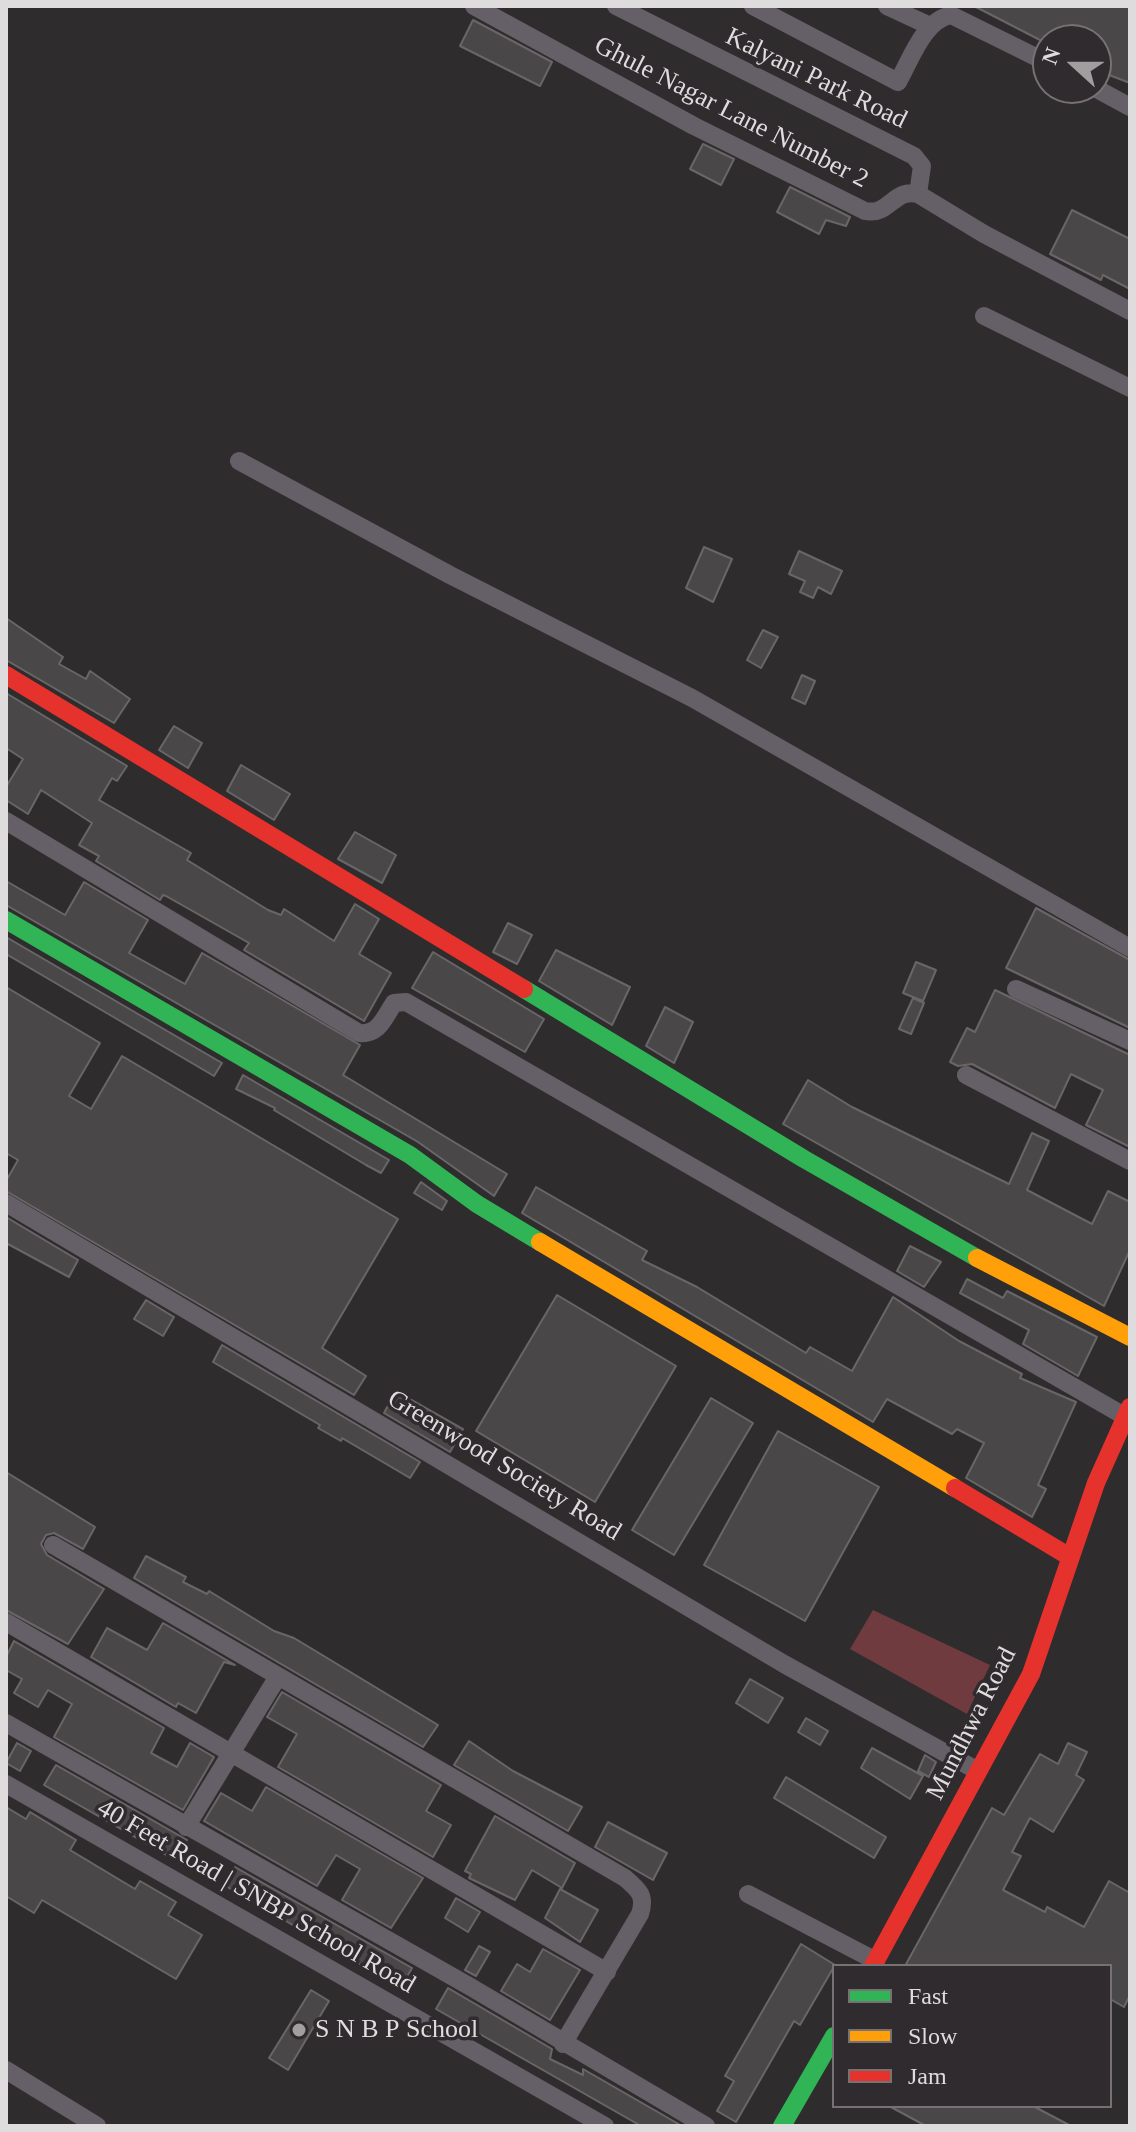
<!DOCTYPE html>
<style>
body{margin:0}
#map{position:relative;width:1136px;height:2132px;overflow:hidden;background:#2f2c2e;font-family:Georgia,serif}
canvas{display:block}
.frame{position:absolute;inset:0;border:8px solid #dfdcde;pointer-events:none}
.legend{position:absolute;left:832px;top:1964px;width:280px;height:144px;box-sizing:border-box;background:#302b2e;border:2px solid #767274;margin:0;padding:10px 14px;list-style:none;font-size:24px;color:#dfdcde}
.legend li{display:flex;align-items:center;gap:16px;height:40px}
.legend b{width:40px;border:2px solid #767274}
.north{position:absolute;left:1032px;top:24px;width:80px;height:80px;box-sizing:border-box;background:#302b2e;border:2px solid #767274;border-radius:50%;rotate:291deg;font-size:22px;font-weight:700;line-height:32px;text-align:center;color:#dfdcde}
.north::after{content:'';display:block;margin:auto;width:28px;height:36px;background:#a19ea0;clip-path:polygon(50% 0,100% 100%,50% 72%,0 100%)}
</style>
<div id="map">
<canvas width="1136" height="2132"></canvas>
<div class="frame"></div>
<ul class="legend">
<li><b style="height:10px;background:#30b455"></b>Fast</li>
<li><b style="height:10px;background:#ff9f0a"></b>Slow</li>
<li><b style="height:10px;background:#e5322d"></b>Jam</li>
</ul>
<div class="north">N</div>
</div>
<script>
const g = document.querySelector('canvas').getContext('2d');
g.lineJoin = 'round';
function fill(path, color) { g.fillStyle = color; g.fill(path, 'evenodd'); }
function trace(path, color, width, dash) { g.strokeStyle = color; g.lineWidth = width; g.lineCap = dash ? 'butt' : 'round'; g.setLineDash(dash || []); g.stroke(path); }
function write(font, color, halo, rows, align = 'center') {
  g.font = font + ' Georgia,serif'; g.lineWidth = 7; g.setLineDash([]); g.textBaseline = 'middle'; g.strokeStyle = halo; g.fillStyle = color; for (const [text, x, y, turn = 0] of rows) {
    g.save(); g.translate(x, y); g.rotate((+turn || 0) * Math.PI / 180); g.textAlign = isNaN(turn) ? turn : align; if (halo) g.strokeText(text, 0, 0); g.fillText(text, 0, 0); g.restore();
  }
}
fill(new Path2D(`
 M873 1610 990 1665 967 1714 850 1649Z`), '#703b3f');
const building = new Path2D(`
 M974 6H1130V83L1096 70V40H1040Z
 M473 20 552 62 540 86 460 46Z
 M703 144 734 159 721 185 690 169Z
 M790 187 850 217 846 226 826 220 819 234 777 212Z
 M1072 210 1130 239V289L1103 275 1101 280 1050 254Z
 M704 547 732 559 713 602 686 588Z
 M799 551 842 571 831 594 818 587 813 598 800 592 805 581 789 574Z
 M6 618 63 657 59 664 86 679 90 671 130 699 114 723 6 660Z
 M763 630 778 637 761 668 747 660Z
 M802 675 815 681 805 704 792 698Z
 M6 693 127 766 117 781 112 778 99 800 191 853 187 860 268 910 281 915 284 909 334 941 355 904 379 919 359 954 391 973 364 1021 244 950 249 943 166 896 163 895 160 900 96 861 99 856 79 845 92 823 41 790 28 814 6 800V787L23 759 6 748Z
 M174 726 202 743 188 768 159 750Z
 M241 765 290 794 274 820 227 791Z
 M355 832 396 855 382 883 338 859Z
 M6 881 65 915 84 882 148 920 129 953 185 984 202 953 360 1045 343 1075 507 1174 494 1196 418 1142 6 905Z
 M1036 908 1130 960V1028L1006 968Z
 M508 923 532 935 517 964 493 952Z
 M6 937 222 1063 214 1076 6 954Z
 M556 950 630 987 612 1025 539 981Z
 M433 952 544 1019 525 1052 412 988Z
 M916 962 936 970 923 1001 903 993Z
 M6 987 100 1043 69 1096 91 1109 122 1056 398 1219 322 1348 366 1376 354 1395 6 1191V1181L18 1160 6 1153Z
 M995 990 1130 1055V1147L1086 1125 1103 1090 1071 1074 1055 1108 972 1064 958 1066 950 1062 967 1028 975 1032Z
 M913 998 924 1003 911 1034 899 1029Z
 M665 1007 693 1022 674 1063 646 1046Z
 M243 1075 389 1160 381 1173 366 1165 274 1110 275 1108 236 1089Z
 M808 1080 852 1107 1009 1184 1032 1133 1049 1141 1027 1190 1092 1224 1108 1191 1130 1202V1250L1104 1306 783 1124Z
 M421 1182 447 1201 442 1210 414 1193Z
 M536 1187 647 1251 642 1260 697 1287 806 1353 810 1347 852 1371 893 1297 959 1341 1022 1374 1020 1378 1076 1402 1038 1485 1046 1489 1032 1517 966 1478 984 1443 957 1429 952 1434 887 1399 873 1422 522 1213Z
 M6 1217 78 1260 69 1277 6 1243Z
 M910 1246 941 1262 924 1287 897 1271Z
 M967 1279 1003 1298 1007 1291 1097 1337 1078 1376 1023 1344 1029 1330 960 1293Z
 M557 1295 676 1366 595 1502 476 1431Z
 M146 1300 174 1317 163 1336 134 1319Z
 M222 1345 420 1462 410 1478 342 1438 341 1441 318 1428 320 1425 213 1362Z
 M396 1391 463 1429 450 1452 384 1413Z
 M711 1398 753 1423 674 1555 632 1530Z
 M778 1431 879 1487 805 1621 704 1565Z
 M6 1472 95 1527 83 1549 54 1533 46 1535 41 1544 47 1555 104 1589 68 1644 6 1610Z
 M146 1556 186 1577 183 1582 207 1594 209 1591 274 1631 294 1638 438 1725 423 1747 134 1578Z
 M163 1623 235 1665 224 1662 196 1713 178 1703 176 1707 91 1657 107 1628 147 1650Z
 M14 1641 164 1728 151 1753 177 1767 190 1743 214 1757 183 1810 54 1737 72 1704 48 1690 38 1707 14 1693 22 1679 6 1670V1657Z
 M750 1679 783 1698 768 1723 736 1703Z
 M282 1692 441 1785 426 1811 451 1825 433 1857 278 1767 297 1734 267 1717Z
 M806 1718 828 1731 820 1745 798 1732Z
 M469 1741 513 1771 582 1807 568 1831 454 1765Z
 M17 1743 31 1751 20 1771 6 1763Z
 M1068 1743 1087 1752 1076 1775 1084 1780 1053 1832 1030 1818 1012 1852 1021 1856 1003 1890 1045 1912 1047 1907 1084 1927 1109 1881 1130 1893V1995L1124 2007 1110 1999V1966H905L992 1808 1004 1815 1040 1754 1058 1764Z
 M872 1748 923 1776 910 1799 861 1768Z
 M925 1755 936 1762 929 1777 918 1771Z
 M56 1765 187 1840 175 1860 44 1785Z
 M786 1777 886 1837 874 1858 774 1798Z
 M266 1787 423 1878 391 1928 342 1900 360 1869 336 1855 317 1886 204 1821 221 1793 252 1811Z
 M6 1807 26 1819 30 1812 76 1840 70 1850 135 1889 140 1881 176 1902 168 1915 202 1935 176 1979 42 1900 34 1913 6 1896Z
 M495 1816 575 1863 562 1888 532 1870 515 1900 469 1878 471 1874 465 1871Z
 M608 1822 667 1853 653 1880 595 1847Z
 M235 1867 412 1968 401 1988 224 1885Z
 M560 1889 598 1910 580 1942 545 1918Z
 M456 1898 480 1912 468 1932 445 1918Z
 M801 1944 835 1965 800 2025 794 2021 736 2122 717 2111 734 2081 725 2076Z
 M479 1946 490 1952 476 1976 465 1970Z
 M543 1949 580 1970 550 2020 501 1991 517 1964 530 1972Z
 M448 1988 552 2049 550 2059 583 2075V2069L682 2126H641L436 2009Z
 M311 1990 329 2001 288 2070 269 2058Z
 M889 2106H1033L1071 2126H926Z`);
fill(building, '#494748');
trace(building, '#696668', 2);
trace(new Path2D(`
 M474 6 694 126 865 211C890 216 893 188 918 194L984 234 1130 311
 M616 6 914 156 922 166 918 194
 M753 6 898 82C911 59 924 20 951 15L1048 63
 M887 6 930 26
 M1095 88 1130 107
 M984 316 1130 388
 M239 461 450 575 692 698 1130 948
 M6 821 359 1033C379 1035 384 1018 394 1003L406 1002 1126 1417
 M1016 989 1130 1041
 M966 1075 1130 1161
 M6 1203 784 1664 978 1771
 M53 1545 625 1878C639 1890 646 1896 640 1914L563 2044
 M6 1622 607 1972
 M6 1723 469 1986 706 2126
 M6 1784 605 2126
 M186 1827 277 1678
 M748 1894 876 1961
 M6 2070 97 2126`), '#655f67', 18);
trace(new Path2D(`
 M6 920 410 1155 477 1204 540 1242
 M524 989 804 1159 977 1258
 M782 2126 834 2036`), '#30b455', 18);
trace(new Path2D(`
 M540 1242 955 1488
 M977 1258 1130 1337`), '#ff9f0a', 18);
trace(new Path2D(`
 M6 675 524 989
 M955 1488 1070 1557
 M873 1966 1031 1674 1096 1483 1130 1407`), '#e5322d', 18);
for (const [x, y, r, color] of [
 [299,2030,8,"#a19ea0"]
]) { const dot = new Path2D(); dot.arc(x, y, r, 0, 2 * Math.PI); g.fillStyle = color; g.fill(dot); trace(dot, '#302b2e', 3); }
write('26px', '#dfdcde', '#302b2e', [
 ["Kalyani Park Road",816,79,26],
 ["Ghule Nagar Lane Number 2",731,113,27],
 ["Greenwood Society Road",504,1466,31],
 ["Mundhwa Road",972,1724,-63],
 ["40 Feet Road | SNBP School Road",256,1897,30]
]);
write('26px', '#dfdcde', '#302b2e', [
 ["S N B P School",315,2030]
], 'left');
</script>
